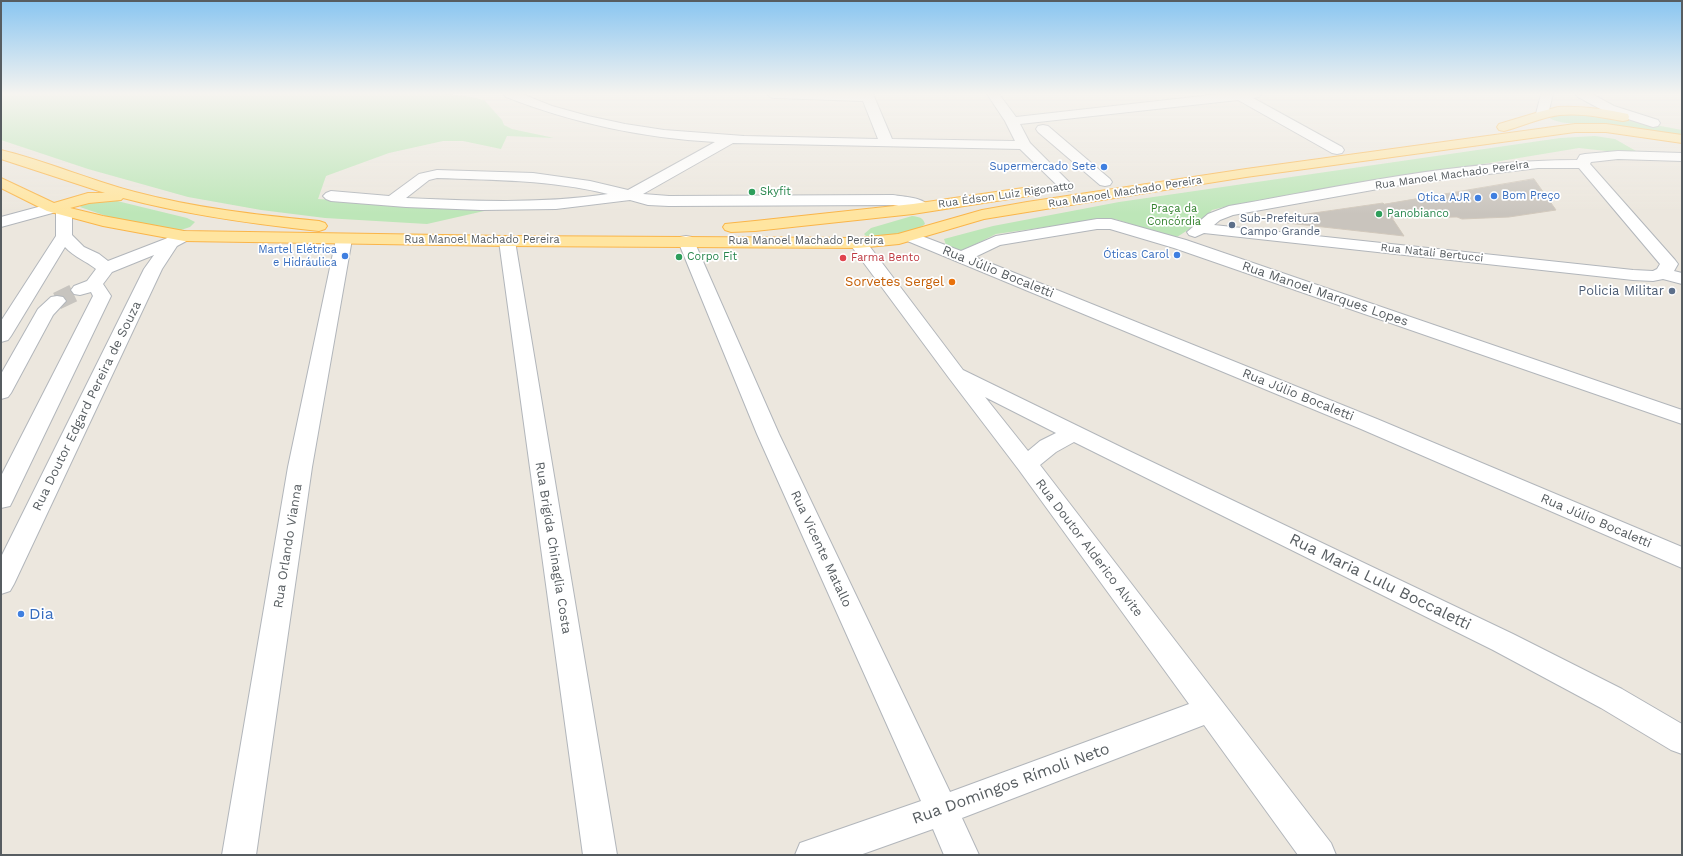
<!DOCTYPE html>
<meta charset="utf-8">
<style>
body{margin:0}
#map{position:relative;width:1683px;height:856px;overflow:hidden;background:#ece7de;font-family:"Work Sans",sans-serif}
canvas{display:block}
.frame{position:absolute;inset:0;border:2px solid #575d61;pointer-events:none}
</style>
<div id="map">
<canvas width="1683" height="856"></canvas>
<div class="frame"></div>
</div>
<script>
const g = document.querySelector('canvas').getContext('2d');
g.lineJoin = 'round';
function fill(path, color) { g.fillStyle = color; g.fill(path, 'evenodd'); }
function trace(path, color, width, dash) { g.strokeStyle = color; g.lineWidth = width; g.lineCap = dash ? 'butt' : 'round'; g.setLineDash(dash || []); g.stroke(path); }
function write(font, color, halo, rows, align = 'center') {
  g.font = font + ' "Work Sans",sans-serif'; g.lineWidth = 3.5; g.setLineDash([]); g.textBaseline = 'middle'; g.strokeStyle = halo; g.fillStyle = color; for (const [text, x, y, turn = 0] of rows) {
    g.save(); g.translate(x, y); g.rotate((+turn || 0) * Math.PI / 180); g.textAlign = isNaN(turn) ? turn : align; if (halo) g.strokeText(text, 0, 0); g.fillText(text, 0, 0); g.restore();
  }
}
fill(new Path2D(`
 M1 94H445L467 96 484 100 502 120 504 125 512 129 554 138 507 136 501 149 463 141H443L389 153 326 176 318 199 493 209 427 224 325 218 261 210 188 197 88 169 1 140Z
 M1569 112 1603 115 1682 130V136C1656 131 1629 126 1602 124 1585 122 1562 127 1548 117Z
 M1595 136 1615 139 1636 151H1606L1579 148 1224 207 1212 210 1202 221 1177 237 1161 234 1115 219 1068 224 996 234 960 252 946 245 944 239 993 226 1119 202 1560 138Z
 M113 200 187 218 195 222 190 227 181 230 118 220 80 207 83 203Z
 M912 216C919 217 923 217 925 224 910 236 888 238 869 239L864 234 871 228Z`), '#bde6b8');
const building = new Path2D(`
 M1534 179 1556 210 1509 217 1462 219 1457 217 1392 218 1404 236 1287 223 1286 217 1383 203 1384 204Z`);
fill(building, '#c9c4bd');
trace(building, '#d1c8bc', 1);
trace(new Path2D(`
 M57 301 80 290`), '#c7c4bf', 18, [18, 9]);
const minor = new Path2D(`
 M504 94H522L552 106 588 116 625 124 664 130 744 136 878 139 863 101 774 98 770 97 768 94H873L892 139 1015 141 1005 121 987 94H999L1016 117 1220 94H1261L1259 97 1253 98 1342 147 1344 150 1342 153 1337 154 1332 153 1238 100 1020 124 1030 143 1074 187 1072 190 1067 191 1062 190 1020 149 733 143 643 194 669 196 893 195C904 197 923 197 930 207L927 210C919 212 903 206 893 205L669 206 648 205 630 200 556 209 481 210 406 207 331 201 326 199 323 196 326 193 331 191 389 196 419 174 437 170 533 173 590 181 628 190 715 142C642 138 573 123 506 97ZM437 178C494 180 552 180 608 194 541 204 473 201 406 198L429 180Z
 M1541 94H1553L1548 114 1547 117H1537L1536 114Z
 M1576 94H1592L1614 106 1658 120 1660 123 1658 126 1653 127 1606 112 1578 97Z
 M1043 125 1048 126 1110 179 1112 182 1110 185 1105 186 1100 185 1038 132 1036 129 1038 126Z
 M1618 151 1682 153V161L1618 159 1591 162 1590 164 1675 260 1678 264 1674 271 1682 273V284L1663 279 1653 281 1633 280 1204 233 1195 237 1189 235 1187 232 1208 214 1229 206C1344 186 1460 160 1577 160L1580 155 1585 154ZM1538 168H1579L1660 264 1657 269 1653 271 1633 270 1214 225 1220 220 1233 215 1406 184Z
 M53 203 59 205 60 207 70 208 72 211V235L84 247 99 254 108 261 165 239 178 233 184 231 190 233 192 236 190 239 177 246 162 269 14 584 10 591 1 594V557L144 269 154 255 112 272 103 284 111 296 13 500 10 506 1 508V476L93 296 91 292 80 295 74 294 71 290 74 286 87 281 96 269C86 261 74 257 65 247L11 336 8 340 1 342V321L56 236V212L1 227V217Z
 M1097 219H1111L1186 240 1682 410V424L1174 248 1110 229H1097L1000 245 975 257 1377 419 1682 547V568L1361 429 905 240 903 237 905 234 911 232 961 251 996 236Z
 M344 234 350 236 352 239 312 467 256 855H222L288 467 336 239 338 236Z
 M507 236 513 237 515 241 617 855H583L499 241 501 237Z
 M686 236 692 237 694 241 779 434 950 792 1189 704 1019 470 949 378 852 247 850 243 852 239 858 238 864 239 963 370 1127 450 1513 634 1622 689 1682 724V754L1671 750 1601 708 1493 650 1074 442 1056 452 1040 465 1331 843 1336 855H1298L1204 725 962 818 979 855H944L933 829 860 855H795L800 843 921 801 757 434 678 241 680 237ZM985 397 1056 433 1040 441 1028 451Z
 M57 296 63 297 66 301 53 315 11 393 8 397 1 399V374L38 309 51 297Z`);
const major = new Path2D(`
 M1558 107C1581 106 1605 109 1628 114L1629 117 1628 120 1623 121C1599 117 1573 111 1549 117 1533 121 1519 127 1504 131L1499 130 1497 127 1499 124 1539 112Z
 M1575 124H1606L1682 135V143L1606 132H1575L1246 177 1027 212 984 219 899 244 858 248 507 246 184 241 103 226 47 211 1 188V178L54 203 88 193H105L1 159V150C46 161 90 180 135 192 195 208 258 215 319 221L325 223 327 226 325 229 319 231C253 224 187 215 123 198L121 200 89 203 70 208 103 216 184 231 507 236 858 238 898 234 982 210 1027 202 1246 169Z
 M1030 187 1035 189 1038 192 1035 195 913 214 755 231 731 232 725 230 723 227 725 224 755 221 913 204Z`);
trace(minor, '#b2b6bb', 2);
trace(major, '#fab549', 2);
fill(minor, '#fff');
fill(major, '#ffe5a0');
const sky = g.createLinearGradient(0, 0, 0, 214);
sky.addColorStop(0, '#89c5f1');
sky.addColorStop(0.44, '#f6f4f0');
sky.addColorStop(1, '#f6f4f000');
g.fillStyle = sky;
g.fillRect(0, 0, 1683, 214);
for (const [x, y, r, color] of [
 [1104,167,4,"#3f7fe0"],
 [752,192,4,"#2e9e5b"],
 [1494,196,4,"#3f7fe0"],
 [1478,198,4,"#3f7fe0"],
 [1379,214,4,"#2e9e5b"],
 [1232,225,4,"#5c6f8a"],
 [1177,255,4,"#3f7fe0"],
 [345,256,4,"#3f7fe0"],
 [679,257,4,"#2e9e5b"],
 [843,258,4,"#e0444e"],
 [952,282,4,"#e8710a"],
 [1672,291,4,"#5c6f8a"],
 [21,614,4,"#3f7fe0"]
]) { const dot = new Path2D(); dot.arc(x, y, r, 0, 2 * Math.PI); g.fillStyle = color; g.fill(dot); trace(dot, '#fff', 1.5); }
write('11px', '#366cbe', '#fff', [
 ["Supermercado Sete",1096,167],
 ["Bom Preço",1502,196,"left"],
 ["Otica AJR",1470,198],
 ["Martel Elétrica",337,250],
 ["e Hidráulica",337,263],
 ["Óticas Carol",1169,255]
], 'right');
write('11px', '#575d61', '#fff', [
 ["Rua Manoel Machado Pereira",1452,175,-8],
 ["Rua Manoel Machado Pereira",1125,192,-9],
 ["Rua Édson Luiz Rigonatto",1006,195,-8],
 ["Rua Manoel Machado Pereira",482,240],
 ["Rua Manoel Machado Pereira",806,241],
 ["Rua Natali Bertucci",1432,253,6]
]);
write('11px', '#27864d', '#fff', [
 ["Skyfit",760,192],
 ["Panobianco",1387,214],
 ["Corpo Fit",687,257]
], 'left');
write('11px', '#33822e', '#fff', [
 ["Praça da",1174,209],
 ["Concórdia",1174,222]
]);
write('11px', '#4e5e75', '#fff', [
 ["Sub-Prefeitura",1240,219],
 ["Campo Grande",1240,232]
], 'left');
write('11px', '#be3a42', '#fff', [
 ["Farma Bento",851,258]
], 'left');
write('13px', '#575d61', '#fff', [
 ["Rua Júlio Bocaletti",998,272,22],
 ["Rua Manoel Marques Lopes",1325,294,19],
 ["Rua Júlio Bocaletti",1298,395,22],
 ["Rua Doutor Edgard Pereira de Souza",87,406,-64],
 ["Rua Júlio Bocaletti",1596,521,23],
 ["Rua Orlando Vianna",288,546,-81],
 ["Rua Brigida Chinaglia Costa",553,548,81],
 ["Rua Doutor Alderico Alvite",1089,548,53],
 ["Rua Vicente Matallo",821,549,65]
]);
write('13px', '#c56008', '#fff', [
 ["Sorvetes Sergel",944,282]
], 'right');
write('13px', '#4e5e75', '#fff', [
 ["Policia Militar",1664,291]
], 'right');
write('16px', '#575d61', '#fff', [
 ["Rua Maria Lulu Boccaletti",1380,582,26],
 ["Rua Domingos Rímoli Neto",1011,784,-20]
]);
write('16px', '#366cbe', '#fff', [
 ["Dia",29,614]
], 'left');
</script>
